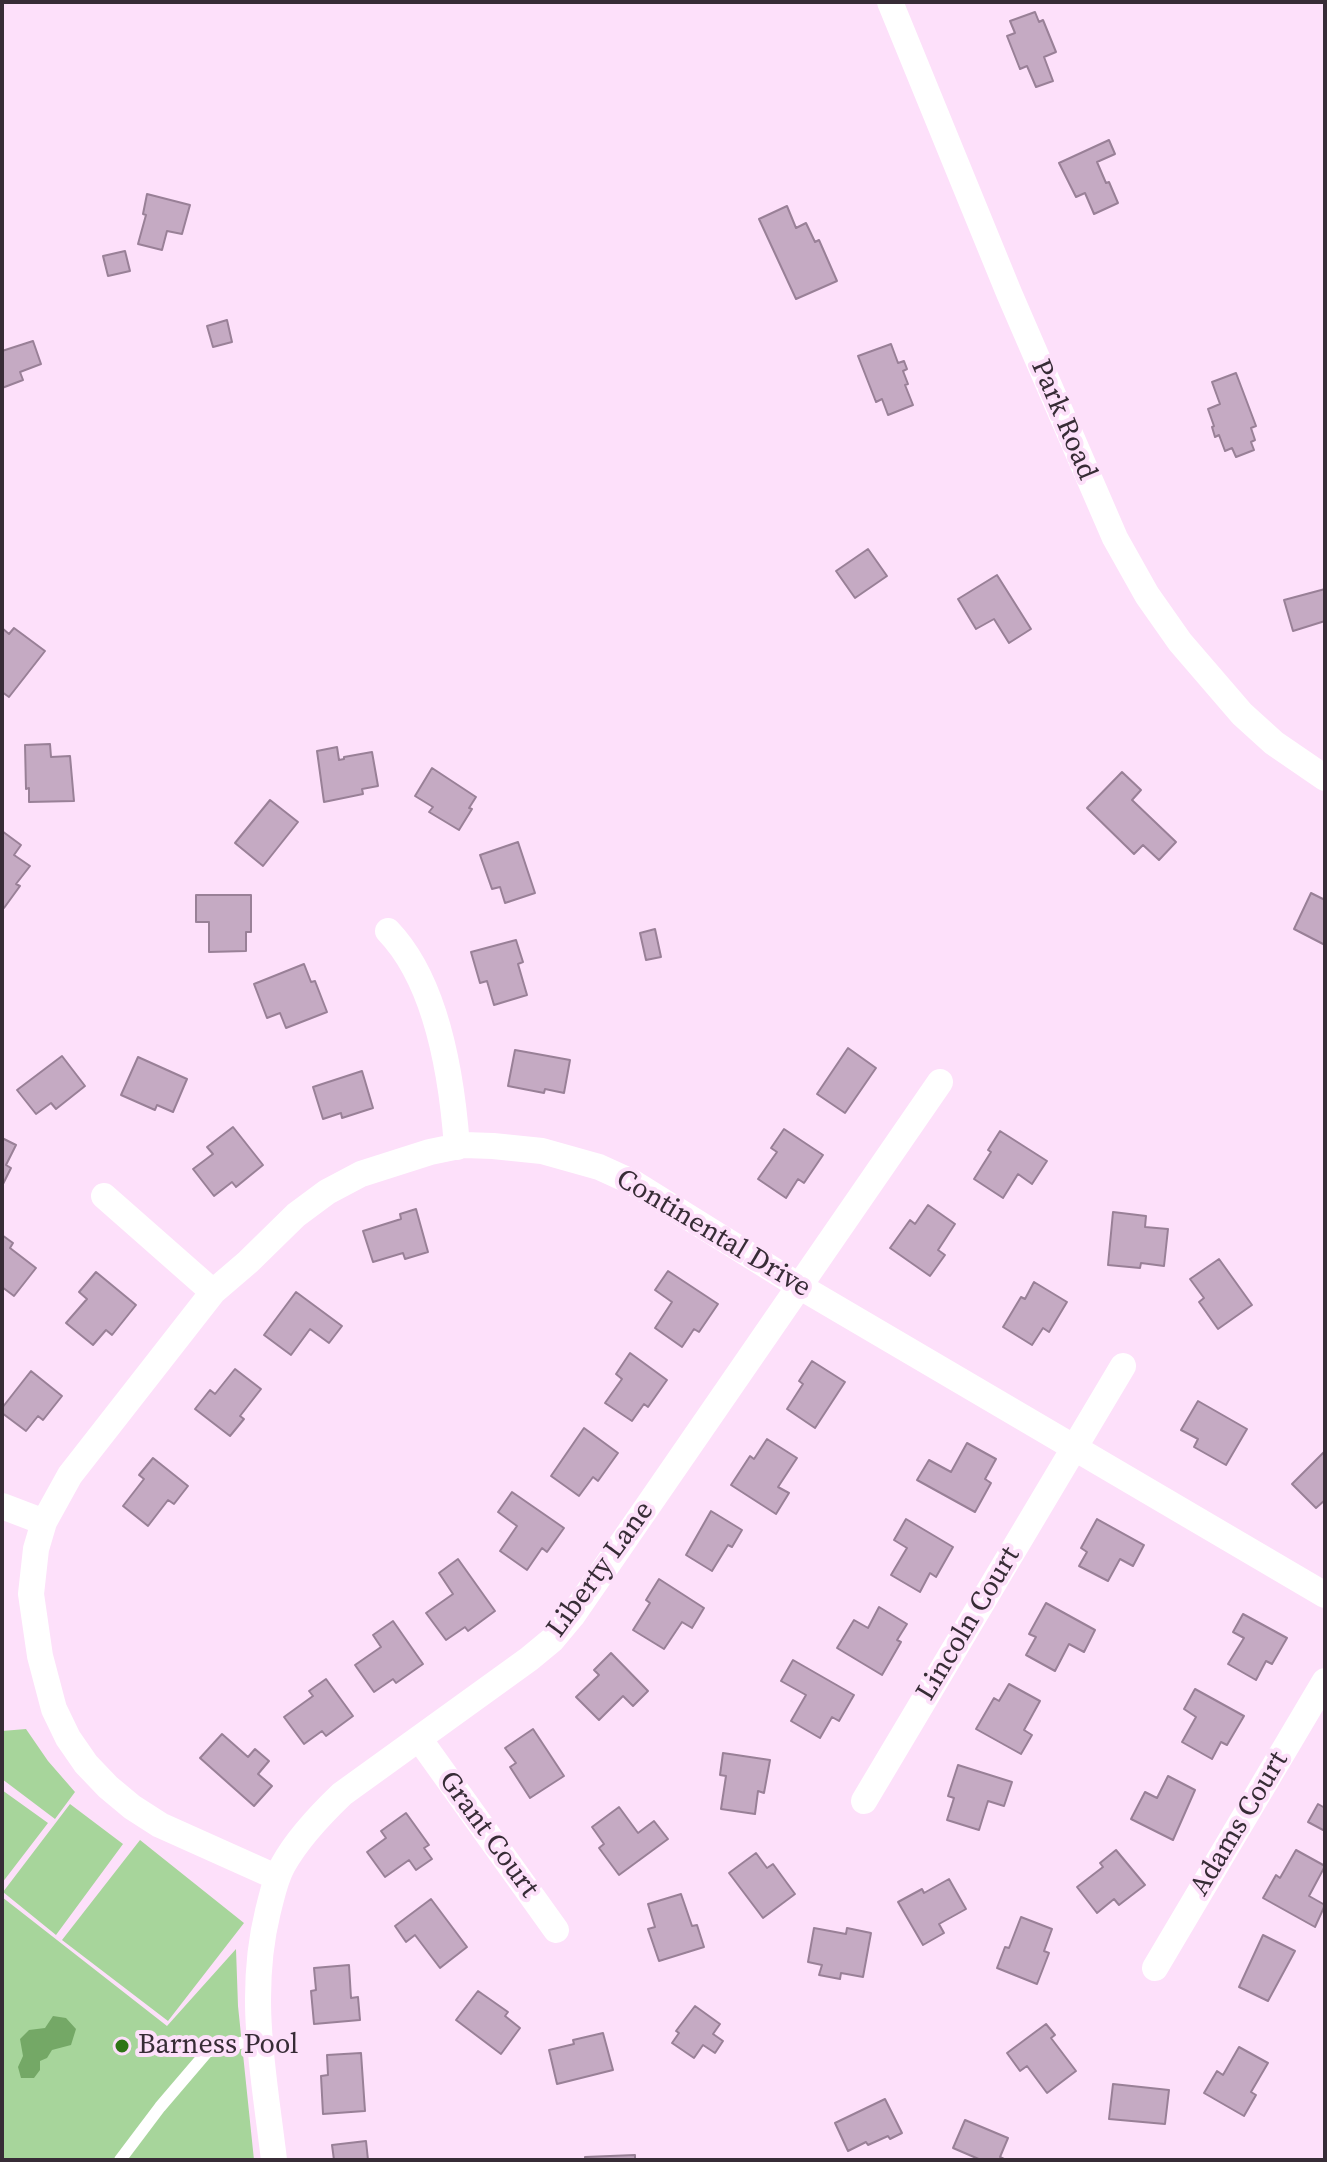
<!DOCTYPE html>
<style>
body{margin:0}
#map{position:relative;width:1327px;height:2162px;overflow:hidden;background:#fde0fa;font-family:"Source Serif 4",serif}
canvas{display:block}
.frame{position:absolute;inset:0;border:4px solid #372c36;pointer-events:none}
</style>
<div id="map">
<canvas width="1327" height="2162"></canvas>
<div class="frame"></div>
</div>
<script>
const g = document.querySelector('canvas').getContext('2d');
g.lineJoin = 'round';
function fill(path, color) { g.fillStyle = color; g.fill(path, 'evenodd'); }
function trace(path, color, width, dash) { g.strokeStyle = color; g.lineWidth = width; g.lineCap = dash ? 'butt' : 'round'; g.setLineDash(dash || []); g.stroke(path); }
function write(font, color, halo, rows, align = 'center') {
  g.font = font + ' "Source Serif 4",serif'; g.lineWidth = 8; g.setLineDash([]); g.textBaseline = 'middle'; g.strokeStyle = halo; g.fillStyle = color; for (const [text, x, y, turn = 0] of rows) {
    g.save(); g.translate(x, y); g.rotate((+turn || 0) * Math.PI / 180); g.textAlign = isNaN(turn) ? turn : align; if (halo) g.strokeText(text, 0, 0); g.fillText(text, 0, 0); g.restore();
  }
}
fill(new Path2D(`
 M26 1729 48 1761 75 1792 55 1819 2 1779V1731Z
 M2 1790 48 1823 2 1883Z
 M70 1804 123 1844 56 1935 3 1892Z
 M140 1840 244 1923 168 2021 62 1940Z
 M2 1897 167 2026 236 1949 238 2006 254 2160H2Z`), '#a7d59b');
fill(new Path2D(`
 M53 2016 66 2018 76 2029 71 2045 52 2050 47 2058 40 2061V2070L34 2078H21L18 2067 23 2056 20 2039 29 2030 45 2028Z`), '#74a866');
const building = new Path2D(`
 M1035 12 1039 22 1043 20 1056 52 1044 57 1053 81 1036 87 1027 66 1020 69 1007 36 1015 33 1010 21Z
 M1109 140 1115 154 1097 162 1106 183 1109 182 1118 203 1094 214 1085 193 1076 197 1059 163Z
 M147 194 190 205 182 234 167 231 162 250 138 244 146 215 143 214Z
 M787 206 796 228 806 223 815 242 819 240 837 281 796 299 759 219Z
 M125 251 130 271 108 276 103 256Z
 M227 320 232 342 213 347 207 326Z
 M33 341 41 364 20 372 23 380 2 388V351Z
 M891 344 898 363 904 361 907 369 903 371 908 384 905 385 913 405 888 415 882 399 876 402 858 356Z
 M1236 373 1256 426 1251 428 1255 440 1251 442 1254 450 1236 457 1232 448 1225 451 1219 435 1215 437 1212 427 1214 426 1208 409 1220 404 1212 382Z
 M868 549 887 576 855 598 836 571Z
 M997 575 1031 629 1009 643 994 619 976 629 958 599Z
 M1325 589V621L1293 631 1284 600Z
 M2 628 9 634 14 628 45 651 9 697 2 692Z
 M50 744 51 757 70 756 74 801 29 802V788L26 789 25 745Z
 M337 747 339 760 344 759V757L372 752 378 786 362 789 363 794 324 802 317 751Z
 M432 768 476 797 469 808 472 809 459 830 429 812 433 807 415 796Z
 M1122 772 1141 790 1132 800 1176 842 1159 860 1143 845 1134 854 1087 808Z
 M270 800 298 822 263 866 235 843Z
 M2 831 21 845 14 855 30 866 16 884 20 886 4 908 2 907Z
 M518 842 535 893 505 903 500 887 492 889 480 855Z
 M1311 893 1325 900V945L1294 929Z
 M196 895H251V932H246V951L209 952V922H196Z
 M655 929 661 957 646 960 640 933Z
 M516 940 523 962 518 964 527 995 494 1005 487 981 480 983 471 952Z
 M304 964 311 982 315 981 327 1012 286 1028 280 1013 267 1018 254 984Z
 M848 1048 876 1068 845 1113 817 1094Z
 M515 1050 570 1060 564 1093 545 1089 544 1093 508 1086Z
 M62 1056 85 1086 56 1109 51 1103 36 1114 17 1090Z
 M138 1057 187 1079 173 1112 157 1105 155 1110 121 1095Z
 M362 1071 373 1108 342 1118 341 1113 323 1119 313 1087Z
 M233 1127 263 1165 236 1187 232 1182 214 1196 193 1169 213 1154 207 1147Z
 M784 1129 823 1155 804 1183 798 1179 786 1198 758 1179 777 1152 771 1148Z
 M1000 1131 1047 1161 1032 1184 1018 1174 1003 1198 974 1179 991 1152 988 1150Z
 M2 1138 16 1145 6 1165 11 1168 2 1186Z
 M928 1205 955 1224 938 1250 945 1255 930 1276 890 1248 910 1220 915 1224Z
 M416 1209 428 1252 405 1259 403 1253 373 1262 363 1231 401 1219 400 1214Z
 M1113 1212 1146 1216 1145 1227 1168 1229 1164 1266 1141 1263 1140 1268 1108 1265Z
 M2 1235 13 1243 10 1248 36 1268 14 1296 2 1287Z
 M1219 1259 1252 1305 1218 1329 1199 1302 1204 1298 1190 1279Z
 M668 1271 718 1304 699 1332 694 1329 682 1347 655 1328 672 1302 655 1290Z
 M96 1272 136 1305 112 1335 106 1330 93 1345 66 1323 87 1299 79 1292Z
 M1034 1282 1067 1302 1049 1332 1043 1328 1032 1345 1003 1327 1021 1297 1025 1299Z
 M296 1292 342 1326 329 1343 310 1329 291 1355 264 1335Z
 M630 1353 667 1380 648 1407 644 1404 632 1421 605 1403 622 1379 616 1374Z
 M812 1361 845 1382 815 1428 787 1409 803 1384 799 1381Z
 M235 1369 261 1389 240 1416 244 1419 230 1436 195 1409 210 1390 215 1394Z
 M31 1371 62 1396 43 1420 38 1416 26 1431 2 1413V1408Z
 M1198 1401 1247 1429 1226 1465 1194 1447 1198 1439 1181 1430Z
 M584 1428 618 1453 598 1481 593 1477 579 1496 551 1476Z
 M767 1439 797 1458 778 1487 789 1493 776 1514 731 1485 750 1456 754 1459Z
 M967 1443 996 1459 985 1479 991 1483 975 1512 917 1480 929 1460 951 1472Z
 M1325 1451V1500L1316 1508 1292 1484Z
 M153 1458 188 1486 174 1504 168 1500 148 1526 123 1506 144 1479 139 1475Z
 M512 1492 564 1528 547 1552 542 1548 527 1570 500 1551 517 1526 498 1512Z
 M711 1511 742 1530 732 1547 728 1545 712 1571 686 1555Z
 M906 1519 953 1547 936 1577 930 1573 920 1592 891 1575 907 1548 894 1540Z
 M1097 1519 1144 1545 1133 1566 1120 1559 1108 1581 1079 1566 1087 1552 1081 1548Z
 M458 1559 495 1611 468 1631 465 1627 446 1640 426 1613 453 1594 439 1573Z
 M659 1579 704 1608 692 1628 682 1622 664 1649 633 1630 650 1603 646 1600Z
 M1046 1603 1095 1630 1084 1652 1069 1644 1055 1671 1026 1655 1036 1637 1029 1634Z
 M879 1607 907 1624 897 1640 901 1642 882 1675 837 1648 854 1620 868 1628Z
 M1243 1614 1287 1638 1272 1664 1266 1661 1256 1680 1228 1664 1244 1638 1233 1632Z
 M393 1621 423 1664 396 1683 393 1679 374 1692 355 1665 381 1647 373 1635Z
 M611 1653 648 1691 633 1706 623 1696 599 1720 576 1697 599 1675 594 1670Z
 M793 1660 854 1695 839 1721 832 1717 820 1738 791 1721 806 1695 781 1681Z
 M326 1679 353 1716 326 1736 322 1731 304 1744 284 1717 313 1696 309 1691Z
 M1009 1684 1040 1701 1024 1730 1032 1735 1021 1754 976 1729 994 1698 999 1701Z
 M1195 1689 1244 1716 1227 1745 1221 1742 1212 1759 1182 1742 1196 1717 1184 1709Z
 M533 1729 564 1776 530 1798 510 1767 516 1763 505 1748Z
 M222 1734 248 1757 255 1749 269 1761 258 1774 272 1786 254 1806 200 1758Z
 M723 1753 770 1760 764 1793 758 1791 755 1814 721 1809 726 1776 720 1775Z
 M958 1765 1012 1782 1004 1806 988 1801 979 1830 947 1820 954 1798 948 1796Z
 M1168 1776 1195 1790 1173 1840 1131 1819 1145 1792 1157 1798Z
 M1318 1804 1325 1808V1831L1308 1822Z
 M619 1807 638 1833 654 1821 668 1839 619 1875 599 1848 604 1844 592 1827Z
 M406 1813 429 1845 424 1848 432 1859 416 1870 409 1860 385 1877 367 1852 386 1838 381 1831Z
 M1116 1850 1145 1885 1119 1905 1114 1899 1097 1913 1077 1887 1103 1867 1100 1863Z
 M1296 1850 1325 1866 1309 1896 1325 1905 1315 1927 1263 1898 1276 1875 1280 1878Z
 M756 1853 767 1868 773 1864 795 1894 763 1918 729 1873Z
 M949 1879 966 1909 939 1924 944 1933 923 1945 898 1902 922 1889 924 1893Z
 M681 1894 692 1926 697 1925 704 1947 659 1961 648 1929 655 1927 648 1904Z
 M431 1899 467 1947 440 1968 415 1935 406 1942 395 1926Z
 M1021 1917 1052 1929 1044 1951 1049 1953 1037 1984 997 1968 1005 1947 1009 1948Z
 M814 1928 846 1934 847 1928 871 1933 863 1977 841 1973 840 1979 819 1975 822 1965 808 1962Z
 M1263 1935 1295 1951 1268 2001 1239 1987Z
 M349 1965 351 1998 358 1997 360 2020 314 2024 311 1991 316 1990 314 1968Z
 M478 1991 508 2012 505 2016 520 2028 501 2054 456 2020Z
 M695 2006 720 2024 713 2034 723 2041 715 2053 703 2045 694 2058 672 2043 679 2033 676 2031Z
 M1046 2024 1055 2035 1051 2038 1076 2071 1047 2093 1027 2066 1020 2071 1007 2053Z
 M603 2033 613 2070 557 2084 549 2050 574 2044 573 2040Z
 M1239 2047 1268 2063 1251 2092 1256 2095 1244 2116 1204 2093 1217 2071 1223 2075Z
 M361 2053 365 2111 323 2114 321 2076 328 2075 327 2055Z
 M1113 2084 1169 2090 1165 2124 1109 2119Z
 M885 2099 902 2133 890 2139 888 2136 868 2145 866 2142 848 2151 835 2123Z
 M965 2120 1008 2138 1000 2157 1006 2160H981L953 2148Z
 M366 2141 368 2160H334L332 2145Z
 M635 2155V2160H585V2157Z`);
fill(building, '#c5aac3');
trace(building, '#998097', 2);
trace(new Path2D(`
 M120 2160 160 2107 207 2052 259 2038`), '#fff', 12);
trace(new Path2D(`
 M890 2 1009 293 1115 538 1147 595 1180 642 1242 714 1274 743 1325 778
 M388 931C437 982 452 1078 457 1147
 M104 1196 213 1292
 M2 1506 44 1522
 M420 1740 556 1930
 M864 1801 1123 1366
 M278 1876 267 1873 160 1825 132 1807 108 1787 86 1764 68 1738 54 1709 40 1656 31 1594 36 1549 44 1522 70 1475 213 1292 248 1262 296 1215 327 1192 361 1174 430 1152 464 1145 493 1146 542 1151 599 1167 632 1182 799 1286 1325 1595
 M1155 1968 1325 1681
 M274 2160C264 2075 247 1996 268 1911 272 1896 275 1879 283 1865 298 1838 320 1815 342 1794L529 1659 552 1640 572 1616 940 1082`), '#fff', 26);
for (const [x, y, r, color] of [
 [122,2046,8,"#2e7516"]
]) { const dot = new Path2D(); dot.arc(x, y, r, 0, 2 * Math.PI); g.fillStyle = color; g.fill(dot); trace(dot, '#fde0fa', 3); }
write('28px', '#372c36', '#fde0fa', [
 ["Park Road",1063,420,67],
 ["Continental Drive",713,1234,31],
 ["Liberty Lane",601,1570,-54],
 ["Lincoln Court",969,1624,-59],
 ["Adams Court",1240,1824,-59],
 ["Grant Court",488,1835,54]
]);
write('28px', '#372c36', '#fde0fa', [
 ["Barness Pool",138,2046]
], 'left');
</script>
